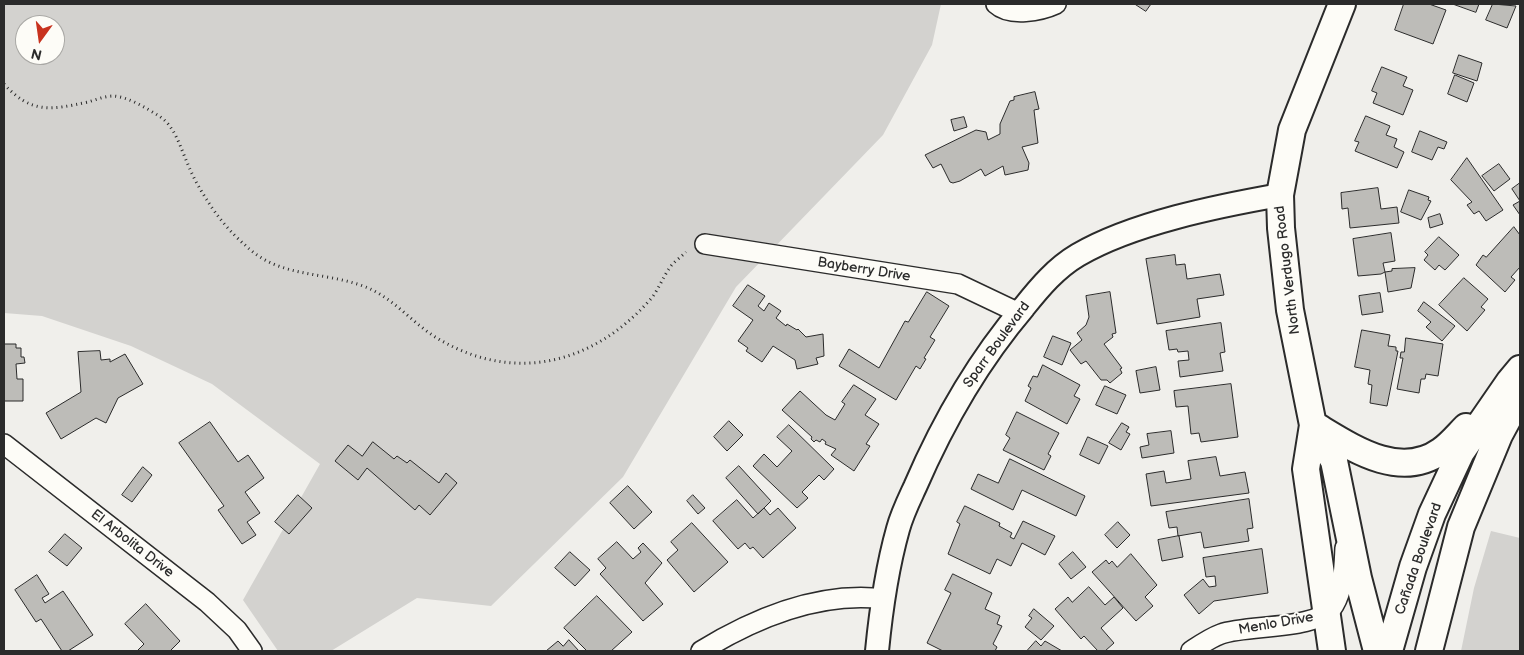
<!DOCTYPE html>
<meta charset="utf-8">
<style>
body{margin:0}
#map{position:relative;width:1524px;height:655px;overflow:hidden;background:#f0efeb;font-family:"Balsamiq Sans",sans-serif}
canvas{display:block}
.frame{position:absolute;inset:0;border:5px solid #2b2b2b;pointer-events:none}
.north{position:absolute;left:15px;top:15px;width:50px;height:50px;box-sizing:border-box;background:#fdfcf7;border:1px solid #a9a8a5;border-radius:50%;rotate:194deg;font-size:14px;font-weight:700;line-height:20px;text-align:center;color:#2b2b2b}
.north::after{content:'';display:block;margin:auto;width:18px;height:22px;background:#c8321e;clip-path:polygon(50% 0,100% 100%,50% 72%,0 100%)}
</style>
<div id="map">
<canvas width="1524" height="655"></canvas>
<div class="frame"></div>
<div class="north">N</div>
</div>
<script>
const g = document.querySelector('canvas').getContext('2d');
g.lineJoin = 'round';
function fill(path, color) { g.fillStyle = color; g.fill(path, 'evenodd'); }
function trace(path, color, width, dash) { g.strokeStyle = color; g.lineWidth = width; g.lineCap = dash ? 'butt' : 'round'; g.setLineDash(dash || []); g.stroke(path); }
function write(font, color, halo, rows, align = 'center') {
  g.font = font + ' "Balsamiq Sans",sans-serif'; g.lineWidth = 4; g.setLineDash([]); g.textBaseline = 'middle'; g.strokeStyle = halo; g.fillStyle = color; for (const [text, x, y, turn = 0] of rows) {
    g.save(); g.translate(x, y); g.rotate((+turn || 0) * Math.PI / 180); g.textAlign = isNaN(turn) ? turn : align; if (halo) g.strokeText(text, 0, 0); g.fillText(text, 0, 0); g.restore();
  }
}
fill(new Path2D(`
 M4 4H941L932 45 883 135 736 287 623 477 491 606 417 598 331 651H278L243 600 320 464 212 384 131 346 42 316 4 313ZM25 25H55V55H25Z
 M1491 531 1520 538V651H1461L1474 588Z`), '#d3d2cf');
const building = new Path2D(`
 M1135 4H1151L1146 11Z
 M1404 4H1429L1446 10 1433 44 1395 30Z
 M1453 4H1479L1476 12Z
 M1493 4 1516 6 1507 28 1486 20Z
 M1459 55 1482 63 1477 81 1453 73Z
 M1382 67 1407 77 1403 86 1413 90 1403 115 1373 103 1377 93 1372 91Z
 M1455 75 1474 83 1467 102 1448 94Z
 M1035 92 1039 109 1034 110 1038 143 1022 147 1029 163 1028 170 1005 175 1003 166 985 176 981 169 960 181 953 183 950 182 941 164 933 168 925 155 976 130 986 132 988 140 1000 134V124L1010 101 1014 100V97Z
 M1366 116 1390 126 1386 135 1397 139 1394 147 1404 152 1397 168 1355 151 1359 142 1355 141Z
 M964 117 967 127 954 131 951 120Z
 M1420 131 1447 142 1444 149 1438 147 1432 160 1412 152Z
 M1467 158 1503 210 1486 221 1479 211 1474 214 1467 205 1472 202 1451 180Z
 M1499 164 1510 179 1494 191 1482 176Z
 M1520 183V215L1513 205 1520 201 1512 189Z
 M1378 188 1381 209 1397 207 1399 223 1350 228 1348 208 1342 209 1341 193Z
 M1409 190 1429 197 1428 200 1431 201 1421 220 1401 212Z
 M1440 214 1443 224 1430 228 1428 218Z
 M1514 227 1520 235V267L1511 277 1515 280 1505 292 1476 265 1483 255 1486 257Z
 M1391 233 1395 261 1383 263 1385 272 1381 274 1358 276 1353 239Z
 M1439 237 1459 255 1445 270 1439 265 1435 270 1424 260 1428 255 1425 252Z
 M1175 255 1176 265 1185 264 1187 279 1220 274 1224 295 1197 299 1200 317 1157 324 1146 259Z
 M1415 268 1411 288 1388 292 1385 272 1392 271V269Z
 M1464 278 1488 299 1481 307 1485 310 1467 331 1439 305Z
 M748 285 765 296 758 306 764 311 769 303 781 311 776 318 786 326 787 324 797 330 798 329 806 337 823 334 824 356 816 358 818 364 797 369 795 360 773 346 762 362 746 351 748 348 738 341 753 320 733 306Z
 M927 292 949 306 930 337 935 340 924 358 926 359 920 369 916 366 896 400 839 366 849 349 879 368 905 321 908 322Z
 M1110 292 1116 333 1112 334 1113 337 1104 344 1122 368 1120 369 1122 373 1110 383 1107 380H1101L1086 361 1081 364 1070 350 1082 340 1077 333 1086 325 1089 317 1086 296Z
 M1380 293 1383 312 1362 315 1359 296Z
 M1424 302 1455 326 1442 341 1426 327 1431 322 1418 311Z
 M1221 323 1225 352 1220 353 1223 371 1180 377 1178 361 1189 360 1188 351 1178 352 1177 349 1169 350 1166 331Z
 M1362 330 1390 335 1388 346 1396 347V351H1398L1387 406 1370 403 1372 385 1368 384 1370 370 1355 367Z
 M1053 336 1071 343 1062 365 1044 357Z
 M1406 338 1443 344 1438 376 1426 374 1425 379H1421L1419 393 1397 389 1403 358H1400L1401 352H1404Z
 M4 344H16V348H21V357H24L25 363 16 364 17 379H23V401H4Z
 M100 351 101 360 110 359V362L125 354 143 384 118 398 106 423 96 418 61 439 46 413 81 392 78 352Z
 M1043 365 1080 385 1074 396 1080 399 1067 424 1025 401 1031 388 1028 386 1033 376 1037 377Z
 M1156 367 1160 390 1140 393 1136 371Z
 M1231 384 1238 437 1201 442 1199 433 1191 434 1188 406 1176 407 1174 391Z
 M854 385 876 399 865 415 879 424 866 444 870 446 854 471 831 455 836 449 825 444 826 442 822 439 820 442 816 440 814 442 811 439 812 437 782 410 800 391 826 415 835 420 845 404 842 402Z
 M1105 386 1126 395 1117 414 1096 405Z
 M1017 412 1059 433 1048 454 1051 456 1044 470 1003 450 1010 438 1006 435Z
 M729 421 743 435 727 451 714 437Z
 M210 422 238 462 248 455 264 478 245 492 260 513 247 522 256 535 242 544 218 510 224 506 179 443Z
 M1122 423 1129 427 1126 432 1130 434 1121 450 1109 443Z
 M789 425 834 469 824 480 819 475 802 492 808 498 797 508 753 466 764 454 777 467 792 451 777 437Z
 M1171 431 1174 453 1142 458 1140 447 1149 445 1147 434Z
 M1088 437 1108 446 1099 464 1080 455Z
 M373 442 394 459 397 456 407 463 410 460 439 483 446 473 457 483 430 515 419 505 415 510 367 468 358 480 335 461 348 445 362 456Z
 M1216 457 1220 476 1245 472 1249 493 1151 506 1146 474 1164 471 1166 483 1191 479 1188 461Z
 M1010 459 1085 496 1076 516 1022 490 1013 510 971 489 978 474 998 483Z
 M739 466 771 501 758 514 726 478Z
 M143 467 152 475 132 502 122 495Z
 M628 486 652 512 634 529 610 503Z
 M298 495 312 508 289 534 275 522Z
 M693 495 705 508 698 514 687 501Z
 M1249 499 1253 528 1247 529 1249 541 1204 548 1201 532 1178 536 1177 527 1169 528 1166 512Z
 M737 500 753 518 764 508 770 515 778 508 796 528 763 558 753 547 750 549 745 543 738 549 713 521Z
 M965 506 1000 523 999 526 1012 533 1010 537 1014 539 1023 521 1055 536 1045 555 1022 543 1011 566 997 559 990 574 948 554 960 524 957 522Z
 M1118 522 1130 535 1117 548 1105 535Z
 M692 523 728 562 694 592 667 560 678 550 671 542Z
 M65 534 82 548 67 566 49 552Z
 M1179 536 1183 557 1162 561 1158 540Z
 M617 542 633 559 641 552 638 548 643 543 662 563 645 583 663 604 643 621 600 574 606 568 598 559Z
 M1262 549 1268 593 1214 601 1199 614 1184 595 1203 579 1209 587 1216 586 1215 576 1206 577 1203 558Z
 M570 552 590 570 575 586 555 568Z
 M1073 552 1086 567 1071 579 1059 564Z
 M1131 554 1157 585 1145 597 1153 606 1136 621 1092 572 1106 560 1109 564 1112 561 1117 567Z
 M953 574 992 593 985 609 1000 616 997 624 1002 626 993 644 997 647 995 651H943L927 643 951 593 945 590Z
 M37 575 49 594 42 598 45 603 63 591 93 635 68 651H62L41 619 36 622 15 590Z
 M1089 587 1105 605 1114 597 1123 608 1101 628 1114 643 1105 651H1098L1084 636 1081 639 1055 609 1068 597 1072 602Z
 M597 596 632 632 611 651H587L564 628Z
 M146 604 180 641 170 651H137L144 644 125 624Z
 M1034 609 1054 626 1041 640 1025 627 1032 618 1029 616Z
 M569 640 579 651H546L558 641 563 646Z
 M1036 641 1041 646 1045 641 1062 651H1027Z`);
fill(building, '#bdbcb8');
trace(building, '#2b2b2b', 1);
const minor = new Path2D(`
 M996 4C1010 17 1041 11 1056 4
 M705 244 958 284 1019 313
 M4 444 207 602 237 630 252 651
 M701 651C755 618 820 591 884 599
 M1191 651C1200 645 1210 638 1221 634 1249 624 1319 631 1334 605 1344 588 1344 566 1345 548`);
const tertiary = new Path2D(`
 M877 651C881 610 887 568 898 529 902 514 909 500 915 487 943 422 978 361 1024 307 1040 287 1056 268 1078 255 1133 223 1218 206 1280 195`);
const secondary = new Path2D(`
 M1342 4 1292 130 1280 195 1281 228 1290 310 1313 425 1334 461 1358 578 1377 651
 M1313 425 1306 469 1332 651
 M1314 425C1351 447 1399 481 1441 451 1451 444 1458 435 1466 427
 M1389 651 1413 567 1432 514 1461 452 1510 381 1520 369
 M1429 651 1461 527 1499 435 1520 396`);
trace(minor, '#2b2b2b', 22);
trace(tertiary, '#2b2b2b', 26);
trace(secondary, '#2b2b2b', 30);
trace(new Path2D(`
 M4 84C31 114 51 110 88 102 95 100 105 96 113 96 129 97 146 108 159 116 175 126 180 147 187 162 192 175 199 188 207 200 216 215 231 233 245 245 278 278 322 271 363 286 394 297 414 326 442 341 516 383 593 363 648 302 658 292 662 278 671 266 675 261 681 257 686 252`), '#2b2b2b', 3, [1, 4]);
trace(minor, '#fdfcf7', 19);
trace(tertiary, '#fdfcf7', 22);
trace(secondary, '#fdfcf7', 26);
write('14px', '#2b2b2b', '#fdfcf7', [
 ["Bayberry Drive",864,270,9],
 ["North Verdugo Road",1288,270,-97],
 ["Sparr Boulevard",997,345,-54],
 ["El Arbolita Drive",132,544,38],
 ["Cañada Boulevard",1419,559,-71],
 ["Menlo Drive",1276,624,-10]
]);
</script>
